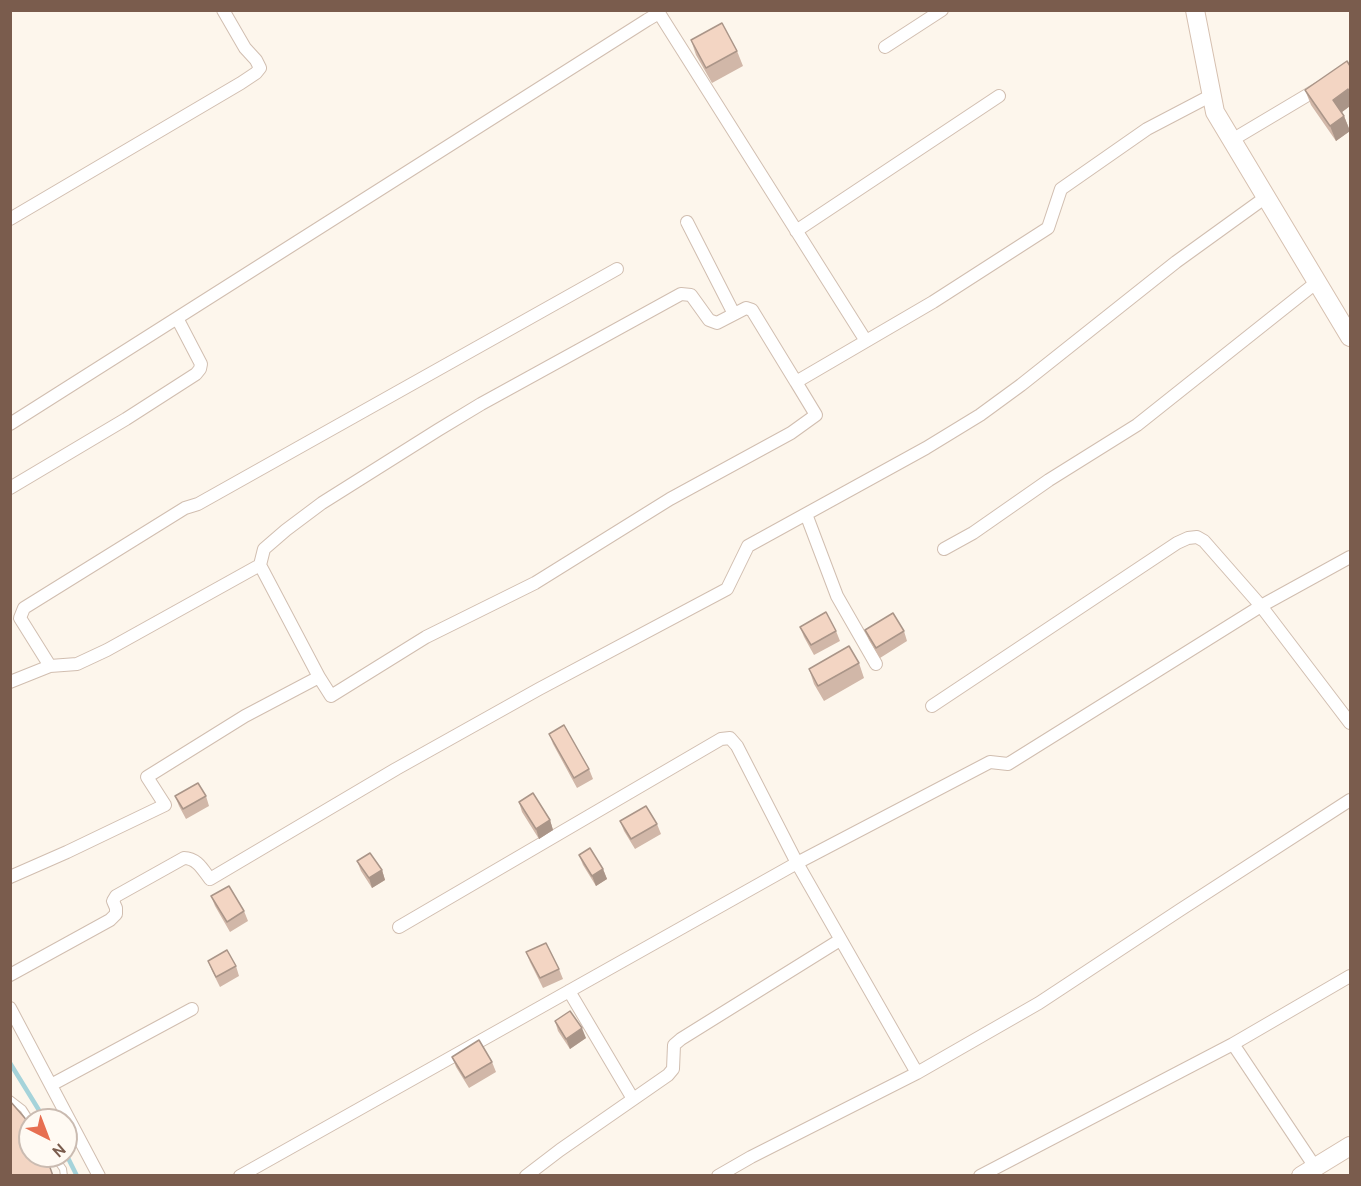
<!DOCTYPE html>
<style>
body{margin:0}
#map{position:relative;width:1361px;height:1186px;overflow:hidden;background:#fdf6ec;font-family:Cabin,sans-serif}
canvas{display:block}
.frame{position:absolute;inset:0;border:12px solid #7a5c4d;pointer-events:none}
.north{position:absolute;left:18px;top:1108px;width:60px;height:60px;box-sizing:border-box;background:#fffaf3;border:2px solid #cabbb1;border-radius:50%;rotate:138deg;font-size:16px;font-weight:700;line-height:24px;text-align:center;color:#7a5c4d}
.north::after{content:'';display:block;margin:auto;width:21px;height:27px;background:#e76f51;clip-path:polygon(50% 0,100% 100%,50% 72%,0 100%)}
</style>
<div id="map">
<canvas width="1361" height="1186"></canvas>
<div class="frame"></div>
<div class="north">N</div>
</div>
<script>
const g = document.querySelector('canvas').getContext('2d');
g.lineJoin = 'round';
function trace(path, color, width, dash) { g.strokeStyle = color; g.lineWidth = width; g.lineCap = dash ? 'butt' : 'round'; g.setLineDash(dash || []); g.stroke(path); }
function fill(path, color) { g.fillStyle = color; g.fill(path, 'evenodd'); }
trace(new Path2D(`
 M10 1063 45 1120
 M66 1154 77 1176`), '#a5d3da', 4.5);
const lane = new Path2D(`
 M10 1099 23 1109 30 1120
 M54 1156 63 1169 64 1176`);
const street = new Path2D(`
 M885 47 942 10
 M1232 140 1321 87
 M10 219 241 83 256 73 260 68 256 60 245 48 223 10
 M687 222 734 314
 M796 231 999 96
 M10 424 647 20 659 13 866 341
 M10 488 126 419 196 374 200 369 201 364 177 318
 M806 514 837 596 876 664
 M944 549 973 533 1049 480 1137 425 1317 282
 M260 565 264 549 286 530 322 503 438 430 481 404 681 294 691 295 709 320 717 323 746 308 752 310 796 382
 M50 666 20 618 24 608 185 508 198 504 617 269
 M10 682 50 666 77 664 107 650 260 565 319 677
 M932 706 1177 543 1188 538 1197 537 1204 541 1261 606 1350 723
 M10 877 67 852 165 805 147 777 245 716 319 677 331 696 426 637 535 583 670 499 791 433 816 415 796 382 933 302 1048 228 1061 189 1147 129 1212 95
 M399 927 721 739 730 738 737 746 797 863 917 1073
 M10 975 110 920 116 914V908L113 901 116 896 184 858C197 858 203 870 210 879L396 769 539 689 727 589 748 546 926 448 980 415 1021 385 1176 262 1266 197
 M569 991 633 1099
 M10 1008 99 1176
 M51 1085 192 1009
 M1315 1167 1233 1044 1350 976
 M240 1176 797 863 990 762 1008 764 1261 606 1350 557
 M526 1176 560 1150 668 1075 673 1069 674 1045 681 1039 840 940
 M718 1176 751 1157 917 1073 1039 1003 1180 910 1350 800
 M980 1176 1233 1044`);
const secondary = new Path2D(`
 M1195 10 1215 112 1350 337
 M1301 1176 1350 1146`);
trace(lane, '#d1beb0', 8);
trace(street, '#d1beb0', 14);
trace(secondary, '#d6c0b0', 20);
trace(lane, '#fff', 6);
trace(street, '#fff', 12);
trace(secondary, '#fff', 18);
fill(new Path2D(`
 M691 40 737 51 743 66 712 83 696 55Z
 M1350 66V106L1342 112 1344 116 1350 131 1336 141 1311 105 1305 90Z
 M800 627 836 631 840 641 814 655 804 637Z
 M865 630 904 631 907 641 880 658 869 640Z
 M859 663 864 678 824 701 814 684 809 669Z
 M549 734 589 769 593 779 577 788 553 744Z
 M175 796H206L209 806 186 819 179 806Z
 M519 802 550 820 553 830 539 839 522 812Z
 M620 821 657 824 661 834 635 849 624 831Z
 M579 855 603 869 607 879 596 886 583 865Z
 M357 861 382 870 385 880 372 888 361 871Z
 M211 896 244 911 248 921 230 932 215 906Z
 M526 952 559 969 563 979 543 988 530 962Z
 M208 961 236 966 239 976 220 987 212 971Z
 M555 1021 586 1038 570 1049 558 1031Z
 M452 1057 492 1062 496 1072 469 1088 456 1067Z`), '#d1b7a8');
fill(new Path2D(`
 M1348 89 1350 96V106L1338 115 1333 100Z
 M1344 116 1350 131 1336 141 1330 126Z
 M550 820 553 830 539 839 536 829Z
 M603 869 607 879 596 886 592 876Z
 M382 870 385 880 372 888 369 878Z
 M582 1028 586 1038 570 1049 566 1039Z`), '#aa9588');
const building = new Path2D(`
 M722 23 737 51 706 68 691 40Z
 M1347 61 1350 66V93L1348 89 1333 100 1344 116 1330 126 1305 90Z
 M826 612 836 631 811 645 800 627Z
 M893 613 904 631 876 648 865 630Z
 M849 646 859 663 818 686 809 669Z
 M564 725 589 769 574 778 549 734Z
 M198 783 206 796 183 809 175 796Z
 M533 793 550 820 536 829 519 802Z
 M646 806 657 824 631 839 620 821Z
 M590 848 603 869 592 876 579 855Z
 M370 853 382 870 369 878 357 861Z
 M229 886 244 911 227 922 211 896Z
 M546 943 559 969 540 978 526 952Z
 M227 950 236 966 216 977 208 961Z
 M570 1011 582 1028 566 1039 555 1021Z
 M479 1040 492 1062 465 1078 452 1057Z
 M10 1101 30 1124V1156H46L53 1176H10Z`);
fill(building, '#f3d5c3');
trace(building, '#aa9588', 1.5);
</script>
